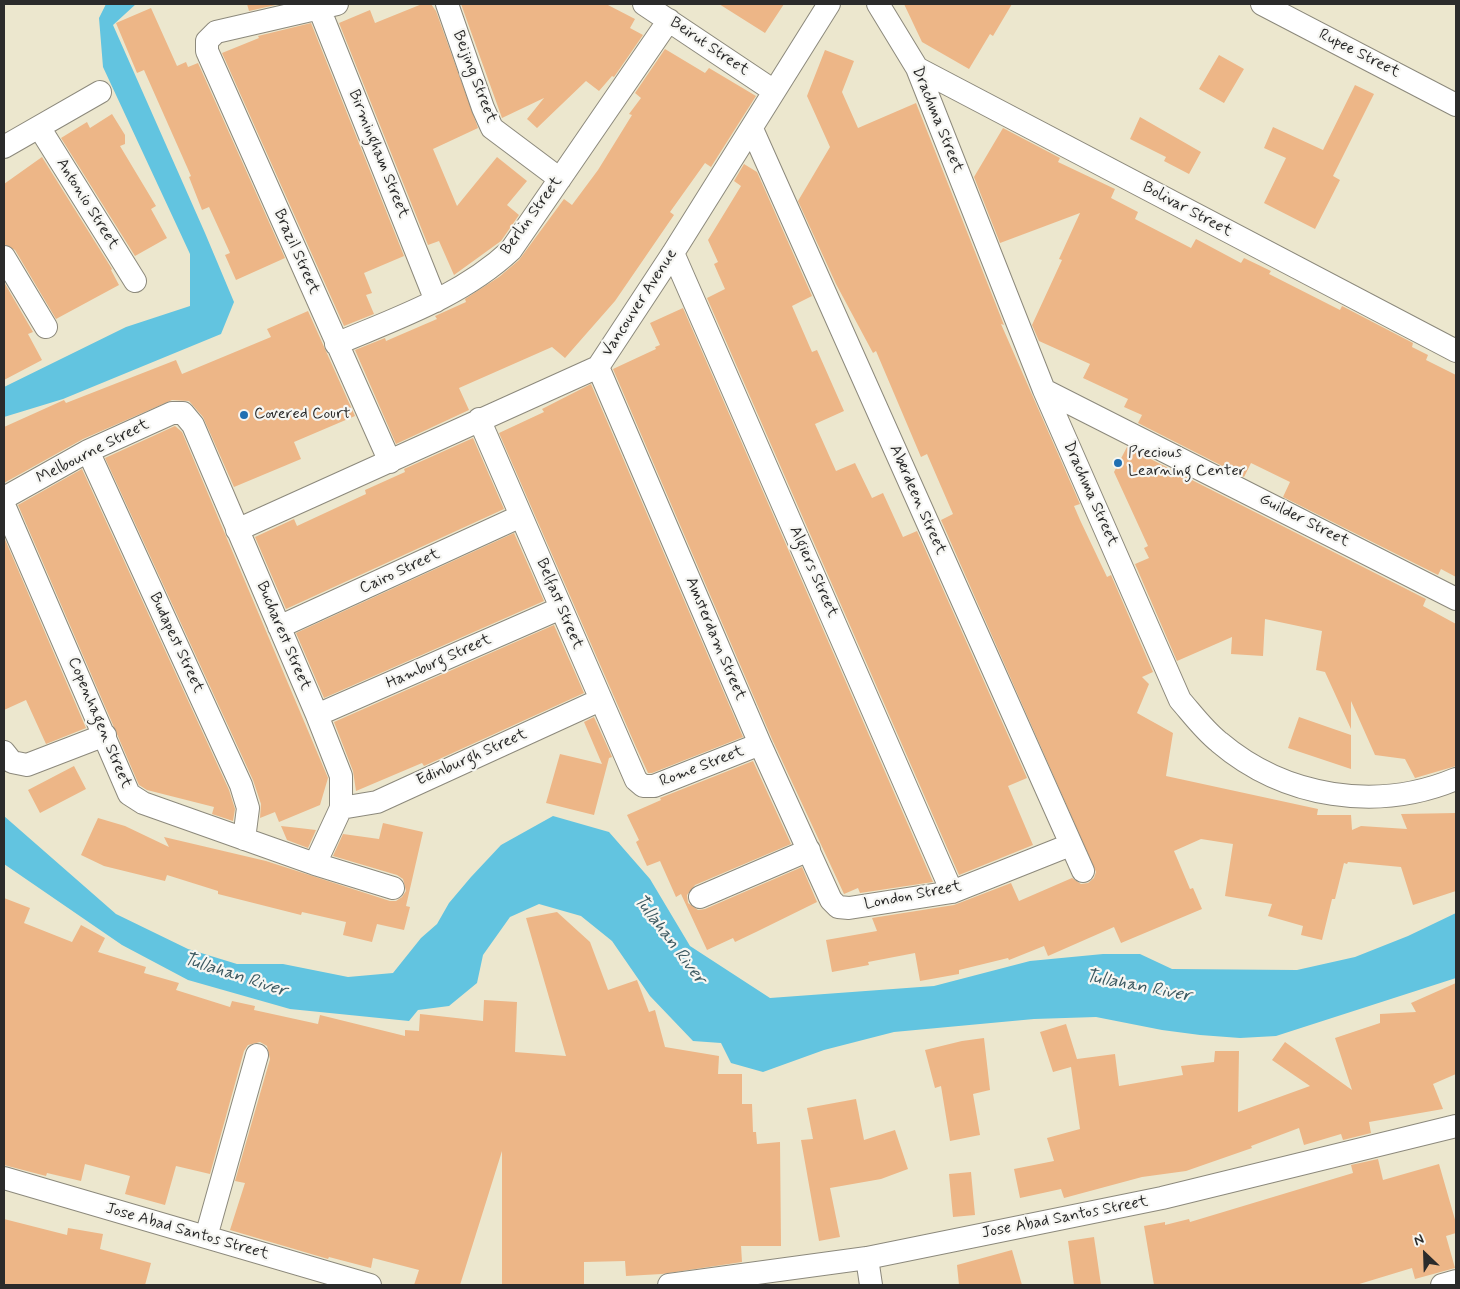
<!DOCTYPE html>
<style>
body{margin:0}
#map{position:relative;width:1460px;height:1289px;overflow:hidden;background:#ece7ce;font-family:Mynerve,sans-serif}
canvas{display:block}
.frame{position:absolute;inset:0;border:5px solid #2b2b2b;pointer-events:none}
.north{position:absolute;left:1400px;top:1229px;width:50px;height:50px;-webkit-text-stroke:4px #f6f6f2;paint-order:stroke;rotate:336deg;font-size:14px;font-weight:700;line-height:20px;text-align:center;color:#2b2b2b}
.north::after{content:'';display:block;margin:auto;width:18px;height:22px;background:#2b2b2b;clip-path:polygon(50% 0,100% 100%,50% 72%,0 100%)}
</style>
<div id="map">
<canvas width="1460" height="1289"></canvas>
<div class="frame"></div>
<div class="north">N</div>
</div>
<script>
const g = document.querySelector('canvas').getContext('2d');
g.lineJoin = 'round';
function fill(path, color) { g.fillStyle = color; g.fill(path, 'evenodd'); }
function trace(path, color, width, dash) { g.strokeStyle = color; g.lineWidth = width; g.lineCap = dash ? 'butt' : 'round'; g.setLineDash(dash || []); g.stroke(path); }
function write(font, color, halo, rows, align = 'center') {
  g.font = font + ' Mynerve,sans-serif'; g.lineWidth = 4.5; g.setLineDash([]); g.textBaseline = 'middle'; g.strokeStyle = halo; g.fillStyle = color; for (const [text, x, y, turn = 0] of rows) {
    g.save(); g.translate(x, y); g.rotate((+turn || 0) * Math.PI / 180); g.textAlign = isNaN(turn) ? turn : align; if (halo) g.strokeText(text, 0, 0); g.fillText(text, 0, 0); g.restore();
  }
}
fill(new Path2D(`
 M106 4H136L113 25 205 233 234 302 221 334 63 399 4 417V387L126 327 190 306V254L103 67 99 18Z
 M4 816 116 914 188 949 237 964H283L348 977 393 973 421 938 437 924 449 903 471 877 501 845 553 816 609 832 650 879 690 946 770 998 934 986 1030 961 1103 954H1140L1172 969 1297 970 1355 957 1408 936 1456 913V978L1276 1036 1240 1038 1200 1035 1162 1030 1096 1017 1034 1019 894 1032 824 1050 763 1072 731 1063 721 1043 693 1041 650 996 612 941 581 916 539 904 510 917 483 955 477 983 449 1006 418 1010 409 1021 290 1009 188 980 122 945 4 864Z`), '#62c4e0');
fill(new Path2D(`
 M247 4H280L249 11Z
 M422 4H431L436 11 478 128 433 149 457 206 497 157 527 181 507 205 519 215 501 241 454 275 439 241 428 245 339 23 370 10 375 23Z
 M461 4H606L635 19 630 28 643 35 614 77 612 76 599 91 586 81 537 128 527 119 544 98 502 118Z
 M719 4H784L765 33Z
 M904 4H1012L993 36 990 34 969 69 922 42Z
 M151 8 177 66 186 62 188 67 198 63 285 258 236 280 225 255 230 253 209 207 202 210 189 177 191 176 144 70 137 73 116 23Z
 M311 23 404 256 364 273 372 293 366 295 374 314 344 326 222 53 259 38 258 36Z
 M665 49 705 73 709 68 756 96 711 167 705 163 670 212 674 215 615 301 565 358 552 347 459 388 469 410 396 444 355 350 385 338 386 341 437 319 435 316 466 302 465 299 499 277 519 260 564 199 572 205 598 170 632 115 629 114 641 98 635 93Z
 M825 50 854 61 842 92 858 128 916 103 1004 325 1001 324 1080 504 1074 506 1080 520 1107 577 1111 575 1153 672 1142 677 1149 684 1137 713 1173 733 1166 776 1318 809 1317 815H1351L1352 830 1361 826 1407 829 1401 814 1456 813V891L1413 905 1401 867 1348 862 1347 864 1344 863 1335 899H1332L1322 940 1301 935 1303 926 1268 916 1272 904 1225 896 1233 844 1201 839 1174 851 1190 889 1193 888 1202 909 1121 943 1114 927 1048 956 1044 946 1009 960 1008 958 959 970V974L920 981 915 953 868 962 869 965 832 972 826 940 877 931 872 918 954 905 1011 883 1019 901 1072 878 1081 884 1088 883 1094 878 1096 872 941 520 953 514 927 454 921 457 876 351 873 353 836 284 798 201 830 147 807 96Z
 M1219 55 1244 69 1224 103 1199 89Z
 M1355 85 1374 94 1333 176 1340 180 1315 229 1264 203 1286 158 1264 148 1273 127 1323 150Z
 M112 114 125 135V144L120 146 156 206 151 209 167 238 135 256 61 138 87 122 90 128Z
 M1140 117 1201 152 1189 174 1164 161 1166 157 1130 139Z
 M1003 128 1060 158 1058 162 1115 189 1111 198 1138 212 1135 219 1191 248 1196 239 1241 263 1244 258 1271 271 1269 274 1340 310 1342 306 1413 343 1412 347 1428 355 1426 360 1456 375V577L1441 569 1438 575 1283 497 1290 482 1251 463 1244 477 1138 423 1142 415 1124 407 1128 399 1083 378 1090 364 1039 341 1032 325 1062 260 1059 259 1080 213 1000 243 974 177Z
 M42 157 112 269 111 270 119 285 56 319 15 250 4 244V184Z
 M744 164 757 172 812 296 792 306 812 352 817 350 844 411 815 424 836 471 855 463 872 498 883 493 903 537 917 531 1027 778 1008 786 1033 845 959 875 707 298 725 289 714 264 718 262 708 240 741 186 734 181Z
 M4 282 33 332 28 334 42 360 4 380Z
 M683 308 933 882 860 893 858 888 844 894 772 739 613 369 656 349 655 347 660 345 650 323Z
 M308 311 355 416 294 442 301 459 234 487 203 417 189 401 172 400 83 439 4 483V427L64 400 66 403 176 360 182 374 271 337 267 329Z
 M591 384 743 737 652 773H648L636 747 499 433 544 412 542 409Z
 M175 426 182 432 328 778 320 805 279 822 275 812 260 818 261 804 253 780 105 458Z
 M473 438 504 509 286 609 255 537 294 519 297 526 366 494 365 490 405 472 404 469Z
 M1127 447 1426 599 1423 606 1456 624V766L1415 778 1405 759 1375 755 1351 701V729L1325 672 1316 670 1322 631 1265 619 1263 656 1231 654 1232 637 1177 661 1135 564 1149 558 1144 548 1148 546 1114 472Z
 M82 469 229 790 235 809 233 821 212 814 214 807 147 790 139 785 18 505Z
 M514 533 544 601 324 698 296 633Z
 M4 537 86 728 46 744 26 700 4 710Z
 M554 625 584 693 424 766 422 763 356 791 353 771 334 722Z
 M594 717 612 757 609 758 594 815 546 803 560 754 602 764 584 722Z
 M1299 717 1351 735V769L1288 748Z
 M753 761 791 844 695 885 687 895 688 903 698 910 705 909 802 867 817 902 756 932 735 942 733 938 707 950 681 894 676 897 660 861 647 866 636 842 639 840 627 815 661 800 660 798Z
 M74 766 86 789 40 813 28 790Z
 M98 818 125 826 169 847 164 837 266 861 390 901H396L402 897 406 891 403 879 397 875 333 856 343 834 379 839 383 823 423 832 406 906 410 907 404 930 377 924 372 942 343 935 346 922 302 912 301 915 218 894V891L167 875 165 881 104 866 81 855Z
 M281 826 299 828 316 830 308 848 287 840Z
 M4 898 30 908 24 923 72 942 81 925 105 938 98 952 146 967 144 973 179 983 176 990 230 1007 232 1001 255 1006 254 1010 318 1024 320 1015 405 1036V1030L419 1031 420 1014 483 1021 484 1000 517 1002 515 1052 566 1056 526 918 557 912 590 942 608 990 637 980 649 1012 655 1010 665 1047 719 1056 718 1074H742V1104H752L753 1132H756L757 1144 780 1142 781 1246H741L742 1262 662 1274 626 1276 625 1261 584 1262V1285H502V1151L460 1285H414L419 1270 373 1258 371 1268 329 1257 328 1259 230 1230 245 1183 235 1181 270 1059 267 1046 260 1042 248 1045 244 1051 210 1174 176 1166 165 1205 125 1194 130 1176 85 1164 81 1181 47 1173 46 1176 4 1165Z
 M1456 983V1074L1433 1084 1443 1109 1369 1122 1371 1133 1343 1140 1341 1134 1304 1145 1299 1128 1251 1146 1252 1148 1186 1171 1142 1177 1064 1198 1061 1189 1020 1198 1014 1169 1054 1161 1047 1138 1080 1129 1071 1067 1053 1072 1040 1032 1066 1024 1077 1059 1115 1054 1119 1086 1183 1075 1181 1066 1214 1062 1215 1051H1239L1238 1112 1310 1086 1272 1060 1285 1042 1352 1090 1335 1038 1380 1023V1014L1416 1012 1411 1003Z
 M984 1038 990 1090 973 1094 980 1135 950 1141 941 1086 935 1088 925 1050 962 1041Z
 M856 1099 864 1140 895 1130 908 1169 881 1179 830 1188 840 1237 819 1241 801 1140 813 1139 807 1108Z
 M1378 1159 1383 1180 1439 1164 1456 1223V1233L1446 1236 1455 1268 1415 1279 1412 1268 1356 1285H1154L1144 1226 1165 1222V1225L1189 1219 1190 1222 1353 1173 1351 1165Z
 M971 1172 975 1215 953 1217 949 1174Z
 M4 1219 67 1235 68 1228 103 1234 100 1249 151 1263 145 1285H4Z
 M1094 1237 1101 1285H1074L1068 1241Z
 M1012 1250 1022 1285H959L957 1265Z`), '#edb687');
const street = new Path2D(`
 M337 4 216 32 207 41V51L390 462
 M447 4 483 108 492 128 560 179
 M644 4 774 91
 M878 4 917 68 1044 390 1180 700C1193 715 1204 730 1219 742 1285 798 1377 812 1456 779
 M1262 4 1456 105
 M319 8 436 301
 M917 68 1456 351
 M39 127 135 281
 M752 129 1083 871
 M4 147 100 92
 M673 253 952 892
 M4 257 46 327
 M336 344C397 318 462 296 511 250L669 20
 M598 367 760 744 831 900 838 907 849 908 952 892 1070 845
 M1044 390 1456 599
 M479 419 636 780 643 786H654L760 744
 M88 451 241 785 248 808 244 839
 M4 498 88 451 172 413H183L193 425 317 715 341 776V808L315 864
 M4 505 129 794 143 803 315 864 393 888
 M237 530 598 367 673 253 829 4
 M279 627 521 516
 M317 715 561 608
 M4 752 12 762 27 765 105 735
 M341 808 377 802 600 700
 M700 897 809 850
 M4 1178 370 1285
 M206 1237 257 1055
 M867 1258 871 1285
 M669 1285 867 1258 1162 1198 1456 1126
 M1442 1285 1456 1281`);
trace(street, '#8c897c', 24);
trace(street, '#fff', 22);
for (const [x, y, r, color] of [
 [244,415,5,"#1f6fb2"],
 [1118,463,5,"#1f6fb2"]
]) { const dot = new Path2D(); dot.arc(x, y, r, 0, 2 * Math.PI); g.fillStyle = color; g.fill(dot); trace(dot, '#f6f6f2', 2); }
write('16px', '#2b2b2b', '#f6f6f2', [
 ["Beirut Street",709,47,34],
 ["Rupee Street",1359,54,27],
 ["Beijing Street",474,77,69],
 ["Drachma Street",937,120,68],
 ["Birmingham Street",378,154,68],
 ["Antonio Street",87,204,58],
 ["Bolivar Street",1187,210,28],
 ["Berlin Street",532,216,-54],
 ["Brazil Street",296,252,66],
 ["Vancouver Avenue",640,303,-57],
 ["Melbourne Street",93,452,-27],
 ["Drachma Street",1090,494,66],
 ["Aberdeen Street",917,500,66],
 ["Guilder Street",1304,521,27],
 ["Cairo Street",400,572,-25],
 ["Algiers Street",813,572,66],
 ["Belfast Street",559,604,67],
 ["Bucharest Street",283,636,67],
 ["Amsterdam Street",715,639,67],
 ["Budapest Street",176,643,65],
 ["Hamburg Street",439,662,-24],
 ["Copenhagen Street",99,723,67],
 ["Edinburgh Street",472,758,-24],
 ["Rome Street",702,767,-21],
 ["London Street",913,896,-11],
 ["Jose Abad Santos Street",1065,1218,-11],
 ["Jose Abad Santos Street",187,1232,16]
]);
write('16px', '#2b2b2b', '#f6f6f2', [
 ["Covered Court",254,415],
 ["Precious",1128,454],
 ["Learning Center",1128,472]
], 'left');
write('italic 18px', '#3c5961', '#f6f6f2', [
 ["Tullahan River",669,940,53],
 ["Tullahan River",235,976,18],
 ["Tullahan River",1138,987,11]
]);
</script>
